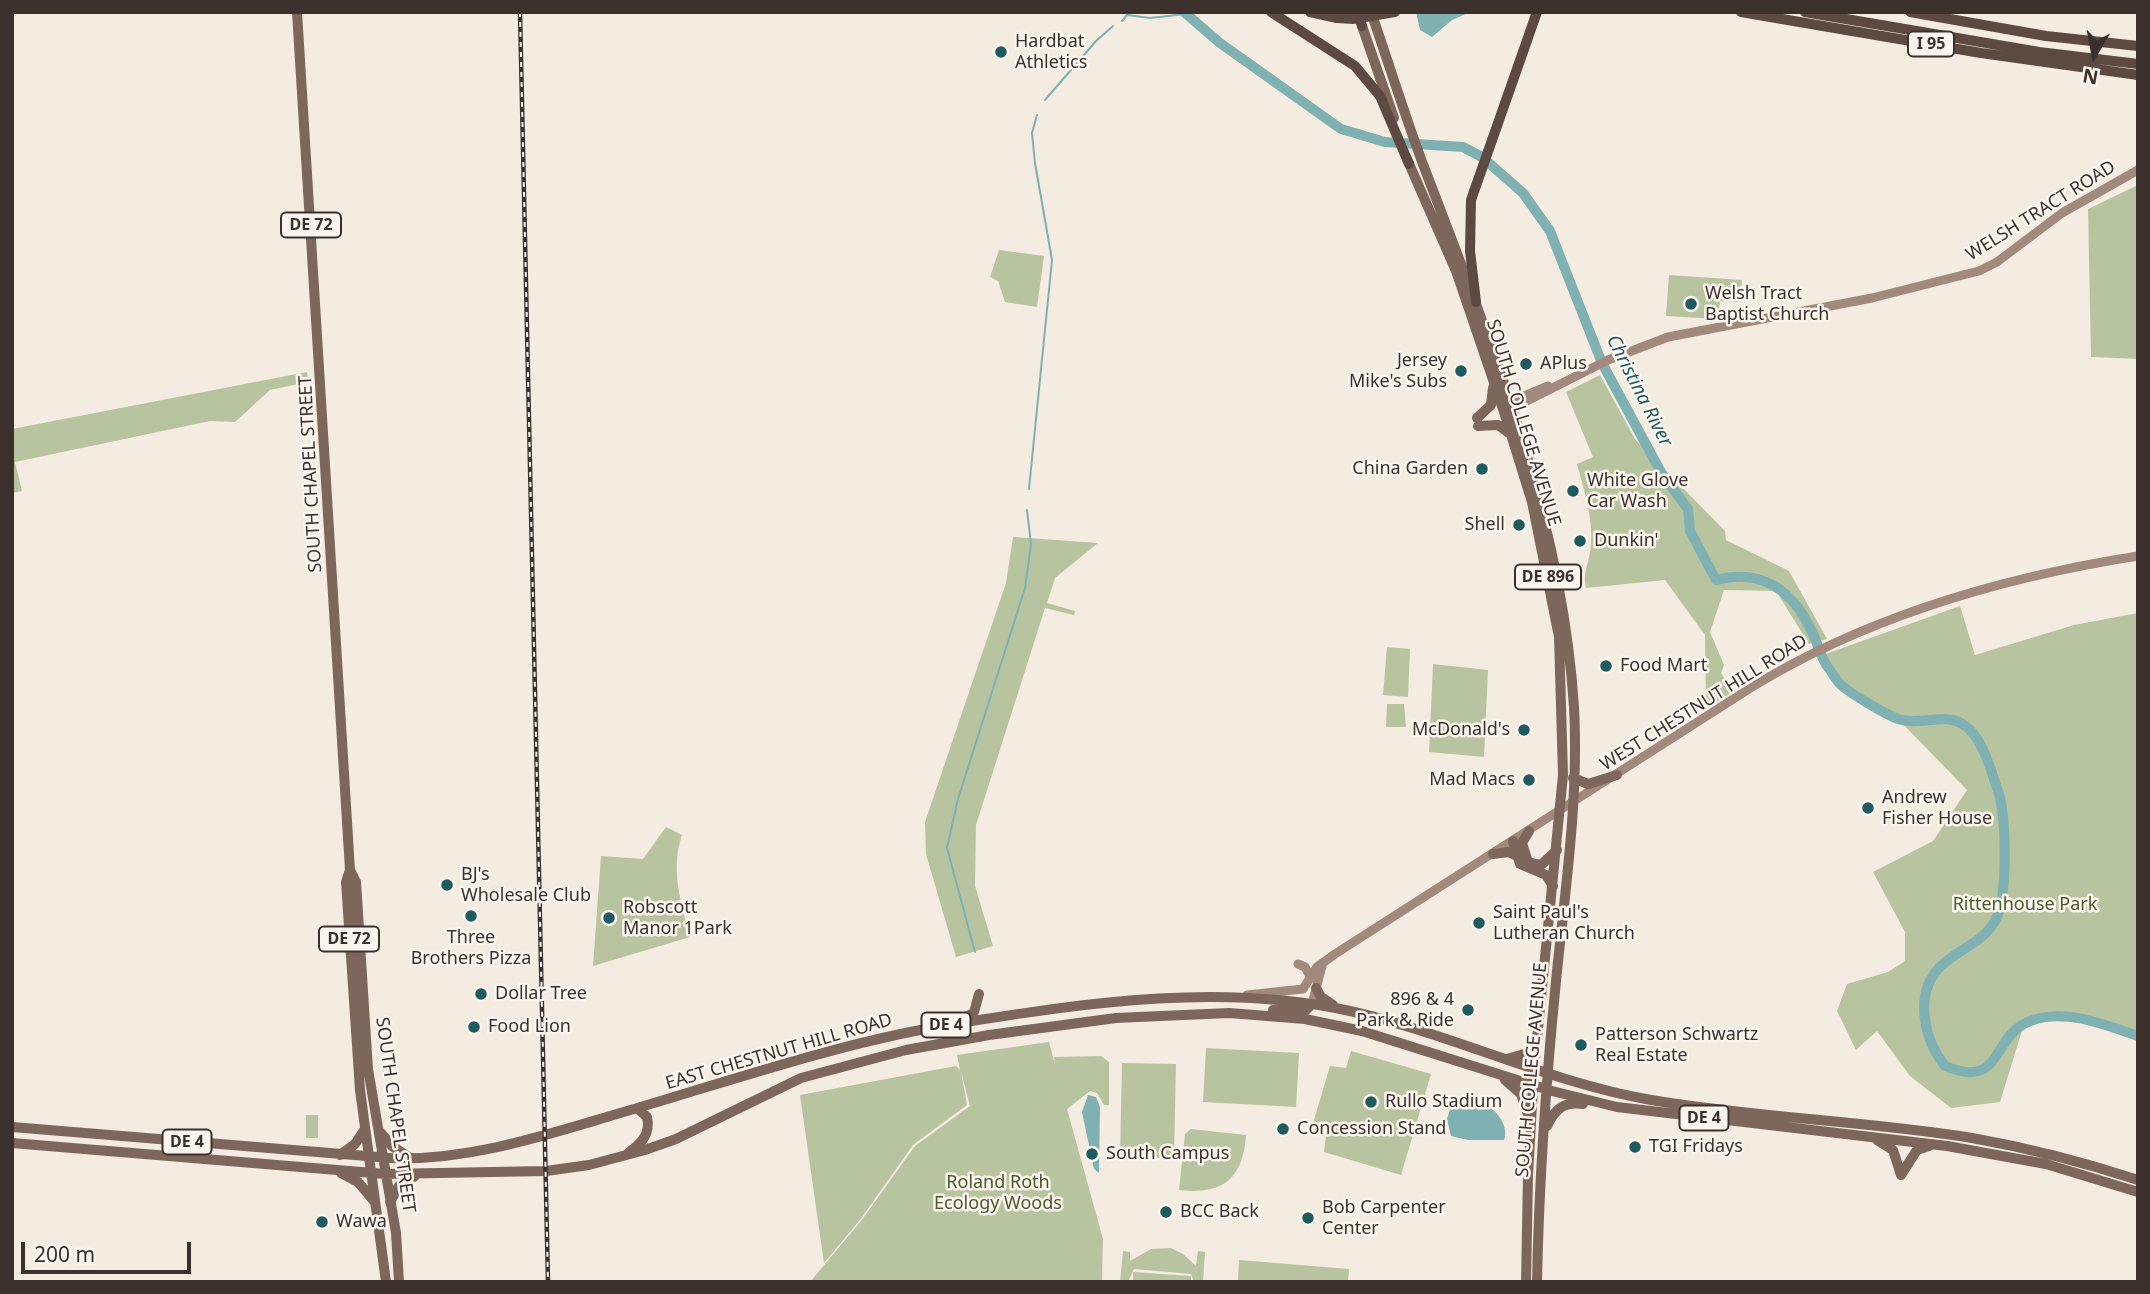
<!DOCTYPE html>
<style>
body{margin:0}
#map{position:relative;width:2150px;height:1294px;overflow:hidden;background:#f4ebe1;font-family:"Noto Sans",sans-serif}
canvas{display:block}
.frame{position:absolute;inset:0;border:14px solid #3b302b;pointer-events:none}
.north{position:absolute;left:2059px;top:21px;width:70px;height:70px;-webkit-text-stroke:5px #fbf5ee;paint-order:stroke;rotate:190deg;font-size:19px;font-weight:700;line-height:28px;text-align:center;color:#3b302b}
.north::after{content:'';display:block;margin:auto;width:24px;height:32px;background:#3b302b;clip-path:polygon(50% 0,100% 100%,50% 72%,0 100%)}
.scale{position:absolute;left:21px;top:1242px;width:170px;height:32px;box-sizing:border-box;border:4px solid #3b302b;border-top:0;padding-left:9px;font-size:21px;line-height:24px;white-space:nowrap;color:#3b302b;-webkit-text-stroke:5px #fbf5ee;paint-order:stroke}
</style>
<div id="map">
<canvas width="2150" height="1294"></canvas>
<div class="frame"></div>
<div class="north">N</div>
<div class="scale">200 m</div>
</div>
<script>
const g = document.querySelector('canvas').getContext('2d');
g.lineJoin = 'round';
function fill(path, color) { g.fillStyle = color; g.fill(path, 'evenodd'); }
function trace(path, color, width, dash) { g.strokeStyle = color; g.lineWidth = width; g.lineCap = dash ? 'butt' : 'round'; g.setLineDash(dash || []); g.stroke(path); }
function write(font, color, halo, rows, align = 'center') {
  g.font = font + ' "Noto Sans",sans-serif'; g.lineWidth = 5; g.setLineDash([]); g.textBaseline = 'middle'; g.strokeStyle = halo; g.fillStyle = color; for (const [text, x, y, turn = 0] of rows) {
    g.save(); g.translate(x, y); g.rotate((+turn || 0) * Math.PI / 180); g.textAlign = isNaN(turn) ? turn : align; if (halo) g.strokeText(text, 0, 0); g.fillText(text, 0, 0); g.restore();
  }
}
fill(new Path2D(`
 M2138 185V359L2091 357 2088 209Z
 M999 250 1044 256 1037 307 1005 302 998 281 990 277Z
 M1669 275 1742 280 1740 302 1720 301 1718 319 1666 316Z
 M307 372 308 382 270 390 235 422 210 421 15 462 22 491 12 493V429Z
 M1600 375 1635 439 1725 531 1726 540 1789 571 1827 639 1809 644 1776 591 1724 590 1710 632 1724 665 1721 673 1733 692 1706 708 1705 635 1665 580 1586 588C1582 573 1590 561 1591 545 1593 517 1584 490 1577 464L1593 457 1566 392Z
 M1013 537 1098 543 1055 578 1047 603 1075 611 1074 615 1045 608 976 825 975 886 993 946 956 957 926 854 925 822 1006 583Z
 M1960 606 1975 655 2074 625 2138 613V1036C2101 1023 2062 1007 2024 1024L2000 1102 1951 1108 1910 1076 1877 1031 1856 1050 1837 1011 1847 984 1888 972 1905 961V932L1873 872 1933 841 1967 790 1898 719 1841 685 1820 656Z
 M1387 647 1410 649 1408 697 1383 695Z
 M1433 664 1488 670 1484 757 1429 752Z
 M1387 704H1404L1406 727H1386Z
 M666 827 682 835C670 869 681 903 690 937L593 966 601 856 643 859Z
 M1049 1042 1055 1065 1054 1057 1101 1056 1109 1062V1105H1104L1097 1093 1090 1091 1067 1109 1103 1239 1102 1282H810L861 1221 915 1146 970 1106 961 1071 967 1105 913 1145 860 1220 824 1263 800 1095 956 1066 960 1070 957 1055Z
 M1206 1048 1299 1053 1296 1107 1203 1102Z
 M1351 1051 1431 1074 1401 1175 1324 1152 1326 1135 1311 1130 1330 1066 1346 1068Z
 M1122 1063 1176 1064 1174 1158 1120 1157Z
 M306 1115H318V1138H306Z
 M1191 1129 1246 1135C1243 1179 1223 1195 1179 1190L1185 1134Z
 M1171 1248 1183 1254 1196 1266 1198 1251 1205 1252 1203 1282H1194L1191 1274 1134 1269 1128 1282H1120L1123 1251 1130 1252V1261L1151 1249Z
 M1239 1260 1349 1269 1348 1282H1238Z
 M1133 1272 1191 1276V1282H1133Z`), '#b8c4a0');
fill(new Path2D(`
 M1416 12H1470L1452 20 1432 37 1420 30Z
 M1088 1095 1096 1097 1100 1107 1099 1173 1094 1169 1082 1112Z
 M1472 1098C1489 1101 1511 1123 1504 1140H1468L1451 1136 1447 1119 1451 1106 1461 1099Z`), '#7fb0b2');
trace(new Path2D(`
 M1122 21 1127 15 1150 18 1186 14
 M1045 100 1096 41 1113 26
 M1029 489 1052 260 1035 163 1032 133 1037 115
 M975 952 947 848 958 799 1025 588 1031 544 1027 510`), '#7fb0b2', 2);
trace(new Path2D(`
 M1184 12 1220 43 1341 129 1385 142 1463 147 1482 157 1523 193 1550 231 1602 363 1662 474 1688 509 1690 531 1716 580C1762 568 1793 590 1812 632 1818 644 1820 655 1827 666 1831 671 1835 678 1839 683 1847 692 1887 715 1898 719 1921 727 1949 709 1969 729 1984 743 1991 771 1998 791 2007 815 2008 899 1995 921 1982 944 1955 950 1939 968 1913 996 1925 1041 1945 1066 2005 1091 1989 1034 2033 1020 2068 1009 2105 1025 2138 1036`), '#7fb0b2', 10);
trace(new Path2D(`
 M1503 405 1548 386
 M1505 412 1608 360 1668 337 1872 298 1979 271 1997 262 2062 213 2138 170
 M1298 964 1305 967 1311 978
 M1247 995 1303 989 1317 967 1335 954 1752 687C1868 616 2004 577 2138 556
 M1312 1004 1322 966`), '#a18a7d', 9);
trace(new Path2D(`
 M297 12 350 870 346 882 360 1090 386 1282
 M1371 12C1389 64 1405 116 1424 167 1491 342 1562 518 1574 707 1579 798 1565 891 1556 981 1546 1081 1539 1182 1537 1282
 M1362 26 1394 118
 M1407 159 1456 271 1504 412 1532 502 1559 637 1563 775 1534 1069 1528 1176 1526 1282
 M1477 418 1491 405 1493 388
 M1478 426 1498 425 1509 433
 M1573 778 1588 784 1617 775
 M1529 831 1522 843 1528 862 1541 865 1557 850
 M1513 841 1520 864 1546 875 1553 886
 M1493 854 1509 852 1517 856
 M350 870 356 882 368 1069 396 1233 399 1282
 M1316 988 1321 997 1333 1005
 M1273 1010 1305 1011 1312 1004
 M961 1021 974 1012 979 994
 M1510 1058 1528 1053 1537 1040
 M1505 1080 1521 1094 1528 1115
 M1547 1126C1555 1109 1564 1101 1583 1104
 M12 1127 391 1158C465 1161 540 1137 610 1116 728 1082 845 1040 966 1022 1092 1002 1224 983 1350 1011 1452 1034 1548 1082 1651 1100 1758 1118 1866 1121 1972 1138 2029 1148 2083 1162 2138 1180
 M380 1132 392 1146 410 1158
 M1877 1140 1893 1150 1901 1175
 M12 1143 385 1174 546 1171 589 1165 645 1150 676 1139 801 1078 906 1050 989 1035 1116 1018 1229 1013 1305 1019 1362 1031 1552 1091 1617 1107 1947 1146 2046 1164 2138 1192
 M628 1153C641 1144 651 1134 647 1117L637 1108
 M340 1155 355 1144 365 1129
 M341 1173 358 1182 374 1201
 M1901 1175 1917 1150 1929 1146
 M390 1202 399 1186 415 1176`), '#7d675c', 10);
trace(new Path2D(`
 M1271 12 1355 66 1380 96 1409 164
 M1310 12 1337 18
 M1357 12 1362 26
 M1741 12 1981 53 2138 75
 M1805 12 2039 52 2138 64
 M1910 12 2046 36 2138 46
 M1476 302 1470 251 1471 200 1537 12`), '#5c4a42', 10);
const rail = new Path2D(`
 M520 12 548 1282`);
trace(rail, '#3b302b', 4.5);
trace(rail, '#fbf5ee', 2, [5]);
trace(new Path2D(`
 M1337 18 1353 19 1395 12`), '#5c4a42', 10);
for (const [x, y, r, color] of [
 [1001,52,7,"#1f5a5e"],
 [1691,304,7,"#1f5a5e"],
 [1526,364,7,"#1f5a5e"],
 [1461,371,7,"#1f5a5e"],
 [1482,469,7,"#1f5a5e"],
 [1573,491,7,"#1f5a5e"],
 [1519,525,7,"#1f5a5e"],
 [1580,541,7,"#1f5a5e"],
 [1606,666,7,"#1f5a5e"],
 [1524,730,7,"#1f5a5e"],
 [1529,780,7,"#1f5a5e"],
 [1868,808,7,"#1f5a5e"],
 [447,885,7,"#1f5a5e"],
 [471,916,7,"#1f5a5e"],
 [609,918,7,"#1f5a5e"],
 [1479,923,7,"#1f5a5e"],
 [481,994,7,"#1f5a5e"],
 [1468,1010,7,"#1f5a5e"],
 [474,1027,7,"#1f5a5e"],
 [1581,1045,7,"#1f5a5e"],
 [1371,1102,7,"#1f5a5e"],
 [1283,1129,7,"#1f5a5e"],
 [1635,1147,7,"#1f5a5e"],
 [1092,1154,7,"#1f5a5e"],
 [1166,1212,7,"#1f5a5e"],
 [1308,1218,7,"#1f5a5e"],
 [322,1222,7,"#1f5a5e"]
]) { const dot = new Path2D(); dot.arc(x, y, r, 0, 2 * Math.PI); g.fillStyle = color; g.fill(dot); trace(dot, '#fbf5ee', 2.5); }
for (const [x, y, w] of [
 [1931,44,46],
 [311,225,60],
 [1548,577,66],
 [349,939,60],
 [946,1025,49],
 [1704,1118,49],
 [187,1142,49]
]) { const box = new Path2D(); box.roundRect(x - w / 2, y - 12.5, w, 25, 5); g.fillStyle = '#fbf5ee'; g.fill(box); trace(box, '#3b302b', 2); }
write('bold 16px', '#3b302b', null, [
 ["I 95",1931,44],
 ["DE 72",311,225],
 ["DE 896",1548,577],
 ["DE 72",349,939],
 ["DE 4",946,1025],
 ["DE 4",1704,1118],
 ["DE 4",187,1142]
]);
write('18px', '#3b302b', '#fbf5ee', [
 ["Hardbat",1015,42],
 ["Athletics",1015,63],
 ["Welsh Tract",1705,294],
 ["Baptist Church",1705,315],
 ["Jersey",1447,361,"right"],
 ["Mike's Subs",1447,382,"right"],
 ["APlus",1540,364],
 ["China Garden",1468,469,"right"],
 ["White Glove",1587,481],
 ["Car Wash",1587,502],
 ["Shell",1505,525,"right"],
 ["Dunkin'",1594,541],
 ["Food Mart",1620,666],
 ["McDonald's",1510,730,"right"],
 ["Mad Macs",1515,780,"right"],
 ["Andrew",1882,798],
 ["Fisher House",1882,819],
 ["BJ's",461,875],
 ["Wholesale Club",461,896],
 ["Robscott",623,908],
 ["Manor 1Park",623,929],
 ["Saint Paul's",1493,913],
 ["Lutheran Church",1493,934],
 ["Three",471,938,"center"],
 ["Brothers Pizza",471,959,"center"],
 ["Dollar Tree",495,994],
 ["896 & 4",1454,1000,"right"],
 ["Park & Ride",1454,1021,"right"],
 ["Food Lion",488,1027],
 ["Patterson Schwartz",1595,1035],
 ["Real Estate",1595,1056],
 ["Rullo Stadium",1385,1102],
 ["Concession Stand",1297,1129],
 ["TGI Fridays",1649,1147],
 ["South Campus",1106,1154],
 ["Bob Carpenter",1322,1208],
 ["Center",1322,1229],
 ["BCC Back",1180,1212],
 ["Wawa",336,1222]
], 'left');
write('18px', '#3b302b', '#fbf5ee', [
 ["WELSH TRACT ROAD",2041,211,-32],
 ["SOUTH COLLEGE AVENUE",1523,423,73],
 ["SOUTH CHAPEL STREET",311,474,-93],
 ["WEST CHESTNUT HILL ROAD",1704,703,-32],
 ["EAST CHESTNUT HILL ROAD",779,1052,-16],
 ["SOUTH COLLEGE AVENUE",1532,1070,-85],
 ["SOUTH CHAPEL STREET",395,1115,82]
]);
write('18px', '#4a5a2e', '#fbf5ee', [
 ["Rittenhouse Park",2025,905],
 ["Roland Roth",998,1183],
 ["Ecology Woods",998,1204]
]);
write('italic 19px', '#1f5a5e', '#fbf5ee', [
 ["Christina River",1639,391,63]
]);
</script>
